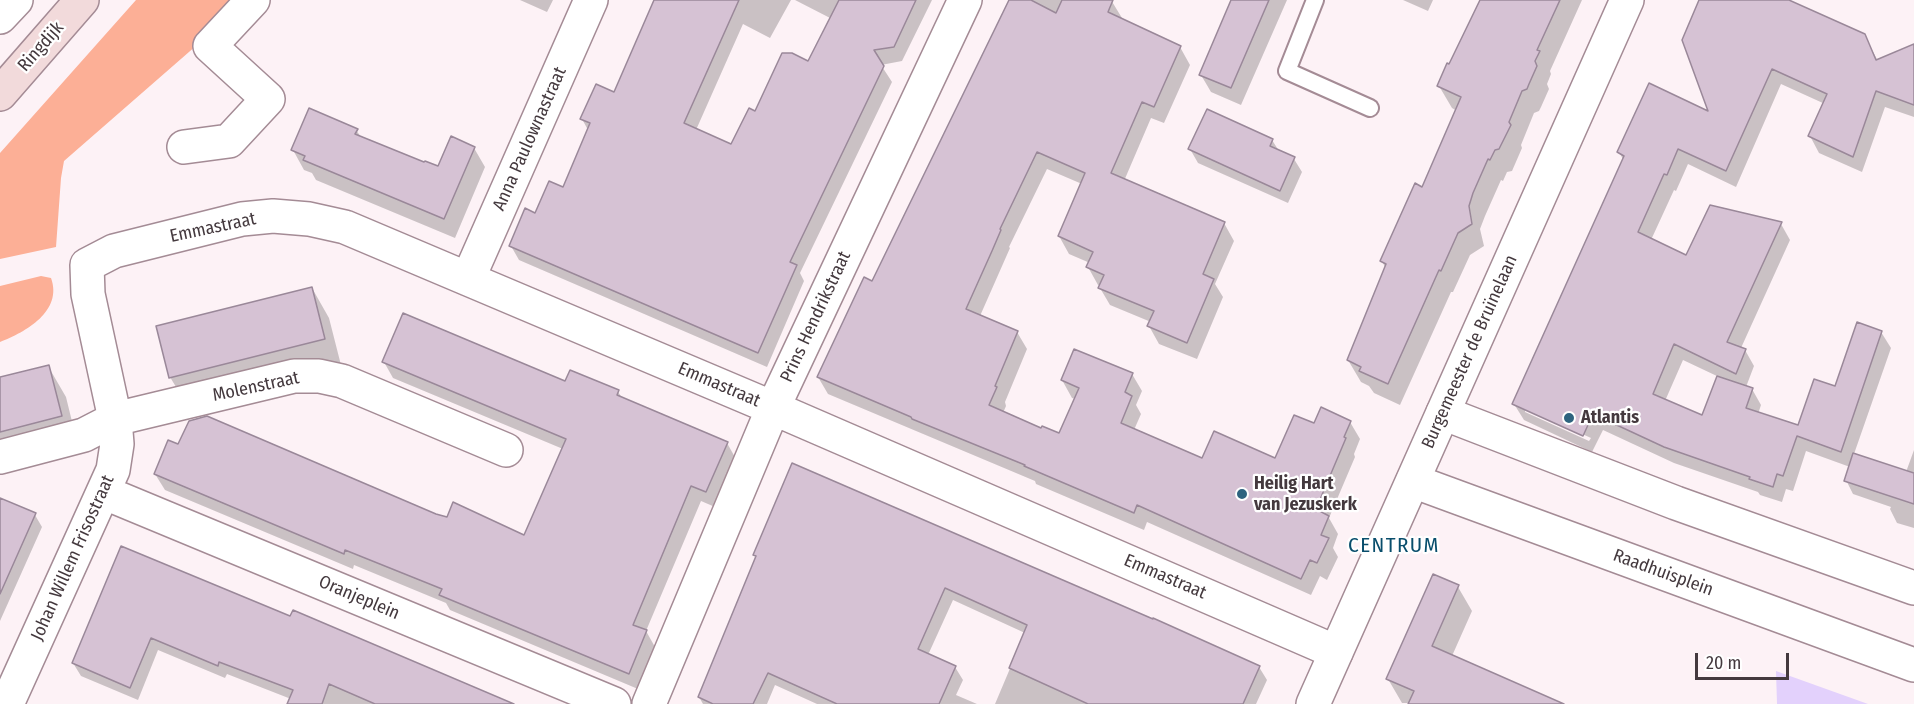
<!DOCTYPE html>
<meta charset="utf-8">
<style>
body{margin:0}
#map{position:relative;width:1914px;height:704px;overflow:hidden;background:#fdf2f6;font-family:"Fira Sans Condensed",sans-serif}
canvas{display:block}
.scale{position:absolute;left:1695px;top:653px;width:94px;height:27px;box-sizing:border-box;border:3px solid #44393e;border-top:0;padding-left:8px;font-size:18px;line-height:21px;white-space:nowrap;color:#44393e;-webkit-text-stroke:4px #fff;paint-order:stroke}
</style>
<div id="map">
<canvas width="1914" height="704"></canvas>
<div class="scale">20 m</div>
</div>
<script>
const g = document.querySelector('canvas').getContext('2d');
g.lineJoin = 'round';
function fill(path, color) { g.fillStyle = color; g.fill(path, 'evenodd'); }
function trace(path, color, width, dash) { g.strokeStyle = color; g.lineWidth = width; g.lineCap = dash ? 'butt' : 'round'; g.setLineDash(dash || []); g.stroke(path); }
function write(font, color, halo, rows, align = 'center') {
  g.font = font + ' "Fira Sans Condensed",sans-serif'; g.lineWidth = 4.5; g.setLineDash([]); g.textBaseline = 'middle'; g.strokeStyle = halo; g.fillStyle = color; for (const [text, x, y, turn = 0] of rows) {
    g.save(); g.translate(x, y); g.rotate((+turn || 0) * Math.PI / 180); g.textAlign = isNaN(turn) ? turn : align; if (halo) g.strokeText(text, 0, 0); g.fillText(text, 0, 0); g.restore();
  }
}
fill(new Path2D(`
 M136 0H238L197 45 64 161 61 178 56 247 0 259V153Z
 M41 276 51 278C63 311 26 332 0 342V286Z`), '#fcaf96');
fill(new Path2D(`
 M1776 671 1868 704H1777Z`), '#e3d1fc');
fill(new Path2D(`
 M520 0H553L547 12Z
 M656 0H791L770 38 743 24 696 130 732 146 755 113 809 63 832 19 795 0H932L902 61 881 65 892 82 800 273 804 281 767 367 519 260 511 246 536 215 564 189 588 130 582 119 614 94Z
 M1011 0H1111L1122 18 1121 20 1180 47 1190 65 1164 123 1151 118 1124 181 1224 223 1234 241 1215 284 1223 297 1197 359 1159 344 1149 326 1151 322 1110 305 1100 288 1101 286 1098 285 1088 267 1090 263 1069 254 1059 236 1082 184 1047 169 1009 247 1010 248 980 316 1017 332 1027 349 1005 402 1006 406 1003 413 1042 430 1060 435 1076 399 1072 398 1062 380 1132 374 1142 391 1136 405 1141 414 1134 430 1203 460H1275L1314 425 1350 422 1360 439 1354 454 1355 457 1329 518 1338 534 1333 548 1338 557 1327 580 1320 576 1311 595 1147 522 1144 530 1036 484 1035 481 828 394 818 377 873 283Z
 M1233 0H1287L1241 105 1211 92 1201 75Z
 M1403 0H1433L1428 11Z
 M1481 0H1582L1550 71 1551 74 1547 84 1549 89 1541 107 1539 111 1534 113 1521 145 1522 148 1512 171 1507 172 1503 181 1501 180 1485 216 1480 229 1484 246 1470 255 1453 292H1451L1400 405 1374 393 1369 386 1361 382 1348 360 1386 269 1382 261 1422 189 1457 111 1452 108 1439 86Z
 M1701 0H1791L1797 16 1864 35 1878 61 1914 46V117L1885 107 1862 172 1819 153 1810 136 1825 104 1781 84 1736 187 1688 164 1676 191 1674 190 1651 240 1687 257 1781 224 1790 240 1741 348 1745 350 1754 366 1746 387 1752 389 1761 405 1758 414 1799 427 1836 387 1881 332 1891 348 1854 454 1906 472 1914 450V528L1897 523 1890 509 1891 507 1853 494 1846 480 1850 467 1806 451 1793 491 1786 489 1782 502 1760 495 1758 492 1674 463 1603 430 1592 452 1524 420 1514 404 1624 161 1619 152 1711 114ZM1683 360 1719 377 1703 417 1665 401ZM1525 408 1591 438 1589 441 1525 412Z
 M356 130 361 137 439 168 474 148 485 167 455 238 316 180 312 173 304 170 293 150Z
 M1272 140 1279 151 1294 159 1302 172 1288 203 1198 163 1190 149Z
 M312 288 329 318 342 369 188 407 170 377Z
 M384 362 566 383 618 392 623 399 727 443 736 459 715 507 701 501 646 631 655 647 638 689 450 610 446 603 354 565 353 569 165 490 155 474 435 515 525 537 563 449 393 378Z
 M48 366 66 397 78 446 0 466V378Z
 M793 465 1259 667 1267 680 1256 704H995L1025 633 953 600 928 655 955 667 963 680 956 695 977 704H817L775 685 767 704H703L699 697 757 558 755 555Z
 M0 507 35 515 42 527 0 621Z
 M122 548 291 618 511 704H292L291 699 227 674 225 678 158 650 138 700 81 676 73 663Z
 M1458 587 1472 611 1452 656 1560 704 1402 703 1388 679Z`), '#0003');
const building = new Path2D(`
 M654 0H739L684 123 731 144 749 108 755 111 782 53H792L808 61 839 0H916L894 47 874 50 884 66 790 262 797 265 758 353 509 246 525 208 535 213 549 181 563 187 590 123 580 119 596 84 614 92Z
 M1009 0H1031L1056 13 1062 0H1113L1108 12 1181 46 1154 107 1142 102 1111 173 1225 222 1203 274 1214 279 1187 343 1147 326 1154 311 1098 288 1104 275 1086 267 1093 252 1058 236 1085 173 1037 152 1000 229 1001 230 992 251 966 309 1018 331 995 386 997 387 989 405 1041 428 1042 426 1059 433 1079 388 1061 380 1074 349 1133 373 1125 392 1132 396 1121 423 1202 458 1214 431 1275 458 1294 415 1314 423 1321 407 1351 421 1344 437 1346 438 1316 509 1329 516 1321 535 1329 538 1317 563 1310 560 1301 579 1137 505 1134 513 1024 466 1025 465 912 419 911 417 817 377 864 277 872 281Z
 M1231 0H1269L1231 88 1199 75Z
 M1480 0H1560L1537 50 1540 51 1535 61 1537 66 1529 84 1527 89 1522 91 1509 122 1511 125 1499 149 1495 150 1490 160 1488 159 1473 193 1469 206 1472 224 1458 233 1441 271 1439 270 1388 384 1359 371 1361 367 1347 360 1386 264 1380 261 1415 183 1422 187 1461 97 1437 86 1447 63 1449 64Z
 M1699 0H1789L1865 34 1876 60 1914 44V105L1876 91 1853 157 1808 136 1827 94 1772 69 1726 171 1678 149 1667 175 1664 174 1638 232 1686 255 1710 205 1782 222 1727 342 1746 349 1736 374 1674 344 1653 394 1702 415 1717 376 1753 388 1746 408 1798 425 1814 379 1835 386 1857 322 1882 331 1841 452 1797 436 1783 476 1777 474 1773 487 1749 479 1750 477 1664 447 1593 414 1583 436 1512 404 1624 156 1617 152 1649 83 1708 111 1682 40Z
 M309 108 358 129 355 134 424 162 425 161 438 166 451 136 475 147 444 219 303 160 305 156 291 150Z
 M1207 109 1273 139 1270 146 1295 157 1280 191 1188 149Z
 M312 287 325 339 169 378 156 326Z
 M403 313 565 381 570 370 619 390 617 395 728 442 706 492 691 486 633 625 647 630 629 674 439 595 442 589 345 550 344 554 154 474 168 440 178 444 189 421 207 416 436 514 447 517 453 502 524 535 566 439 382 362Z
 M49 365 62 416 0 432V377Z
 M1853 453 1914 473V504L1844 481Z
 M792 463 1153 619V618L1260 666 1243 704H1088L1009 668 1027 625 945 588 918 649 956 666 939 704H837L768 673 753 704H713L698 697 756 556 753 555Z
 M0 498 36 513 0 594Z
 M121 546 290 616 293 610 514 704H375L329 684 322 704H287L293 690 219 662 218 666 151 638 130 688 72 663Z
 M1433 574 1459 585 1432 646 1564 704H1408L1414 691 1386 679Z`);
fill(building, '#d6c2d4');
trace(building, '#9a8899', 1.5);
const service = new Path2D(`
 M1315 0 1287 71 1370 108`);
const minor = new Path2D(`
 M0 17 16 0
 M184 147 229 141 268 99 210 46 253 0
 M468 279 591 0
 M1443 413 1676 503 1914 588
 M0 457 84 435 115 419 294 376H319L342 381 506 450
 M1413 481 1914 665
 M103 492 614 704
 M7 704 113 470 117 444 115 419 88 294 87 265 114 251 242 219 273 216 309 219 345 227 773 408 1336 652
 M649 704 773 408 965 0`);
const tertiary = new Path2D(`
 M1313 704 1627 0`);
const secondary = new Path2D(`
 M0 94 82 0`);
trace(service, '#a48b95', 20);
trace(minor, '#a48b95', 36);
trace(tertiary, '#a48b95', 36);
trace(secondary, '#a48b95', 36);
trace(service, '#fff', 16);
trace(minor, '#fff', 33);
trace(tertiary, '#fff', 33);
trace(secondary, '#f2dadb', 33);
for (const [x, y, r, color] of [
 [1569,418,6,"#2e637f"],
 [1242,494,6,"#2e637f"]
]) { const dot = new Path2D(); dot.arc(x, y, r, 0, 2 * Math.PI); g.fillStyle = color; g.fill(dot); trace(dot, '#fff', 2); }
write('18px', '#44393e', '#fff', [
 ["Ringdijk",41,47,-49],
 ["Anna Paulownastraat",530,139,-66],
 ["Emmastraat",213,228,-12],
 ["Prins Hendrikstraat",816,317,-65],
 ["Burgemeester de Bruïnelaan",1470,352,-66],
 ["Emmastraat",719,385,23],
 ["Molenstraat",256,387,-12],
 ["Johan Willem Frisostraat",73,558,-66],
 ["Raadhuisplein",1663,573,20],
 ["Emmastraat",1165,577,23],
 ["Oranjeplein",359,598,23]
]);
write('bold 18px', '#44393e', '#fff', [
 ["Atlantis",1581,418],
 ["Heilig Hart",1254,484],
 ["van Jezuskerk",1254,505]
], 'left');
g.letterSpacing = '1.5px';
write('21px', '#094e6c', '#fff', [
 ["CENTRUM",1394,546]
]);
g.letterSpacing = '0px';
</script>
